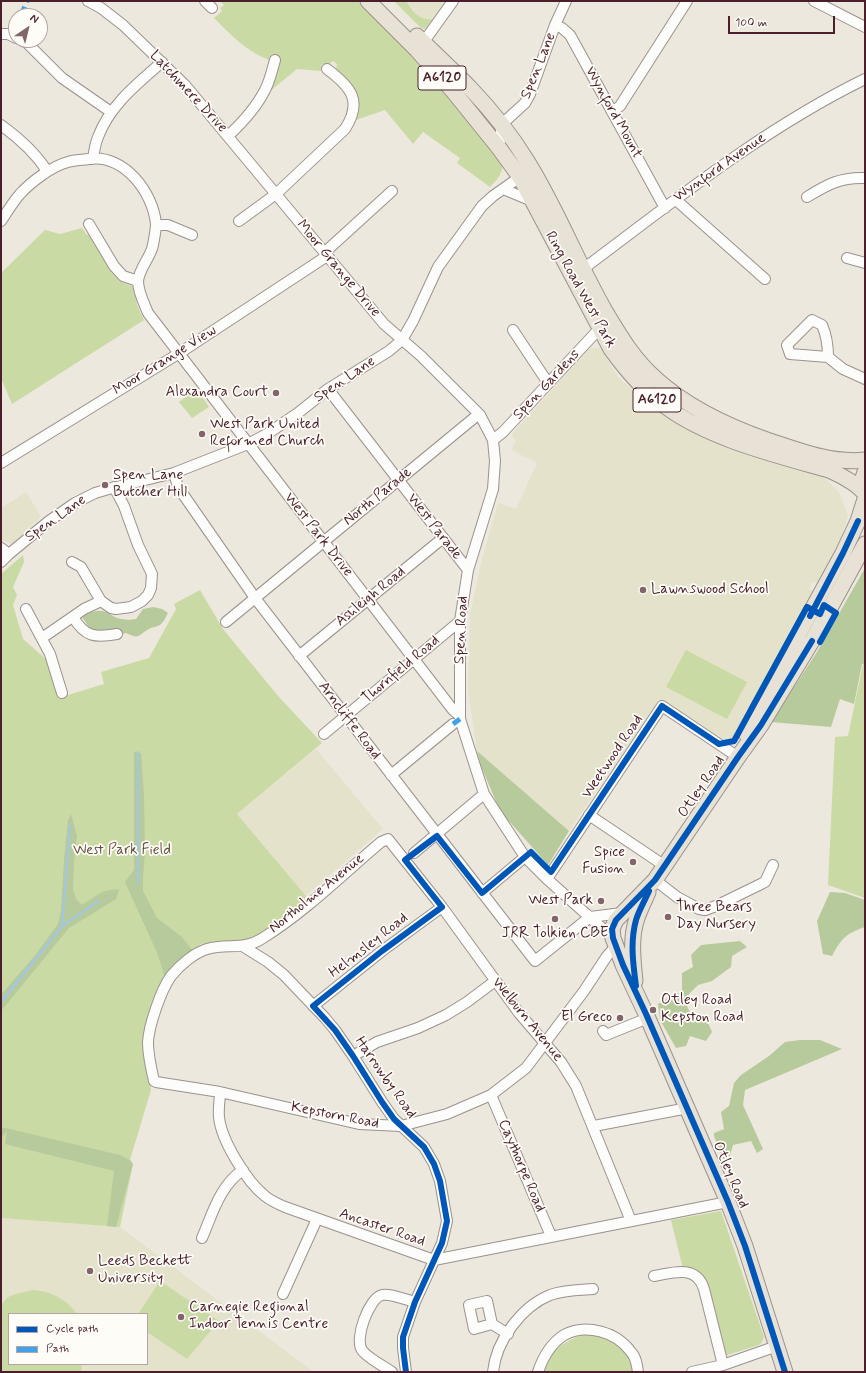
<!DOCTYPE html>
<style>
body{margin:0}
#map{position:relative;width:866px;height:1373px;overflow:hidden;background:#ede8dd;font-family:Mynerve,sans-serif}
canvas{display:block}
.frame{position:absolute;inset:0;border:2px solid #4a1f2b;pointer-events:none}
.legend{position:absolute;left:8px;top:1313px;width:140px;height:52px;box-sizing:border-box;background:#fdfcf7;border:1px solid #b5a4a5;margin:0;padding:5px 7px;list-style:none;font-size:12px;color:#4a1f2b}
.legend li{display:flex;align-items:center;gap:8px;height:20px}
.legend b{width:20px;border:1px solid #b5a4a5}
.north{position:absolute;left:8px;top:8px;width:40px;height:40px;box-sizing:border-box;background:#fdfcf7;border:1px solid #b5a4a5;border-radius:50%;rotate:35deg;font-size:11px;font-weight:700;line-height:16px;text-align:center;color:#4a1f2b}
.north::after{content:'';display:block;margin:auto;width:14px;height:18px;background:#836569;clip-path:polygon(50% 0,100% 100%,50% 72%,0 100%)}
.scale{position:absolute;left:728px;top:16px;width:107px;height:18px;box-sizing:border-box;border:2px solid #4a1f2b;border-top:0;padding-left:5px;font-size:12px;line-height:14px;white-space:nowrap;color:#4a1f2b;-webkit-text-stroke:3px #fdfcf7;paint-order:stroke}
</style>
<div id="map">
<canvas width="866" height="1373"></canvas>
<div class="frame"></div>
<ul class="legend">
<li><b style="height:5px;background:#0057b8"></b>Cycle path</li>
<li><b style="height:5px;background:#40a2eb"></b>Path</li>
</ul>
<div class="north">N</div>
<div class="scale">100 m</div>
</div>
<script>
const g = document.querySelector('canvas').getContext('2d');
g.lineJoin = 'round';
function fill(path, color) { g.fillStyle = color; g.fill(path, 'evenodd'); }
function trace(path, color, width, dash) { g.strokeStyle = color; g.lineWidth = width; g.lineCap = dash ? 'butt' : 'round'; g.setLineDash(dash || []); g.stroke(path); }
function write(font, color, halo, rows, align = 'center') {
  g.font = font + ' Mynerve,sans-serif'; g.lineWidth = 3.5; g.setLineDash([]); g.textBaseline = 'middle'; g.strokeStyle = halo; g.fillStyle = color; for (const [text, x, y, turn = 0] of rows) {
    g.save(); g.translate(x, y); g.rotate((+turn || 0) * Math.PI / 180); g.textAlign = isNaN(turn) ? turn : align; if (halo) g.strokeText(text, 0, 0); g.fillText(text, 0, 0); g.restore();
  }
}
fill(new Path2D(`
 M406 1H446L433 19 427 20 420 19Z
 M600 348 619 378 647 403 682 426 726 447 825 478 839 492 848 516 840 541 817 583 812 582 809 589 813 591 733 740 727 741 659 700 569 831 477 751 468 690 470 614 482 559 498 503 516 509 537 463 511 450 516 441 513 438 512 434 589 349Z
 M26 492 41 517 12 544 4 541 1 543V508Z
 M316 749 383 829 306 896 237 814Z
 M1 1218 120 1227 314 1372H1ZM9 1314H147V1364H9Z`), '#e4e2cb');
fill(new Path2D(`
 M220 1H360L415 55 502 162C504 174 497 179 490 187L457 163 460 158 423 132 413 144 385 110 356 120C364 96 352 86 336 70L337 64 333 61 328 65 322 64 321 71 297 69 269 92 278 63C250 55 234 38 214 18L222 11 220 8 224 5Z
 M394 1H406C414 12 418 21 433 19L425 29 421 28Z
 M82 228 86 234 93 237 112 273 119 281 134 287 137 305 144 320 12 404 1 378V273L45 230 60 234Z
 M197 389 209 407 192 418 179 402Z
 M23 555 24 562 13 587 17 595 13 605 23 639 46 659 58 698 104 684 101 672 149 658 176 609 174 604 200 590 223 629 279 697 322 743 237 814 306 896 301 908 267 931 246 940 201 944 173 967 146 1050 151 1090 130 1160 133 1164 120 1227 1 1218V1139L7 1129 1 1127V574Z
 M686 650 747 682 727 719 666 687Z
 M863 664H865V898L828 885 835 737 848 736Z
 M721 1211 764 1337 762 1342 759 1345 724 1356 706 1284 683 1269 671 1220Z
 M160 1281 219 1321 187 1359 147 1332V1314H138Z
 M33 1290C51 1291 66 1299 77 1314H9V1364H82L81 1372H1V1305L8 1297 16 1294Z
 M584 1334C611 1338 626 1343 634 1372H542C550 1349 562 1343 584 1334Z`), '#cadaa4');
fill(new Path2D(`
 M865 568V664H862L854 704 840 699 831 727 771 722 817 652Z
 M153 607 162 609 168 613C166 616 164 622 161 624 158 627 152 627 149 629 138 635 140 640 126 633 117 636 97 635 90 628 87 625 85 621 82 617 90 612 97 609 106 612 110 613 113 617 117 618 124 620 129 620 136 619L143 609Z
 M477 751 569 831 548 865 500 811 481 766Z
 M134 752 141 753 144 795 145 852 143 878V891L157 918 182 937 193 951 165 978 158 955 125 882 134 870Z
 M71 814 77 836 74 862 73 889 76 899 82 905C93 898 105 887 119 890L116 899 69 928 1 1011V995L36 954 58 924 61 910 64 859 68 820Z
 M830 892 845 893 865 900V927C845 934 842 938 832 956L823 954 817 921Z
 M740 941 747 947 732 956 731 967 712 981 698 985 689 994 687 1006 691 1015 706 1018 712 1032 706 1041 690 1036 686 1046 676 1048 660 1020 658 1004 671 996 682 992V973L693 967 691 955 701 945Z
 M800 1040H820L842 1049 745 1090 743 1105 763 1149 757 1153 751 1141 733 1145 727 1166 724 1162 714 1136V1133L724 1129 721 1112 729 1106 734 1083 741 1075 769 1056 785 1042Z
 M1 1127 120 1155 130 1160 133 1164 116 1227 107 1226 114 1171 5 1144 7 1130 1 1139Z`), '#b7ca9c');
trace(new Path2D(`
 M138 883V752
 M62 926 99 901
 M1 1002 62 926 70 825`), '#a0c6ea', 2);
const minor = new Path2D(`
 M88 1 101 8 123 25 185 85 384 324 421 356 480 415 493 440 495 461 493 489 468 570 460 621V719L484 794 525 857 547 879 613 938
 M205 1 212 8
 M814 1 865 27
 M555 25 562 28 570 35 665 208
 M1 34H8L16 38
 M21 40 26 42 62 78 111 112
 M420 47 453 1
 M612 112 620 106 687 1
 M1 125C19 138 35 152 47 171
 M228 136C243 122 256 108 265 90 270 81 272 70 275 60
 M499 148 502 124 525 103 530 94 555 25 566 1
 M93 159C94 152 95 144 98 137 110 105 137 84 162 62
 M503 189 532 201
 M807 197C828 184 841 177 865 178
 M676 200 765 279
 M1 221C7 212 13 202 20 194 31 182 52 166 68 162 74 160 82 160 89 159 124 154 153 192 156 224 156 230 154 239 153 245 151 257 139 268 138 281 138 292 144 303 148 313L453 710 460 716
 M239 221 276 194 345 129C363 101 351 87 327 69
 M89 224 114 266 123 276 138 281
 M156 225H168L192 235
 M324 253 392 191
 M847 258 865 263
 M583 269C674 201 763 129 865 79
 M513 330 548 383
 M828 357C828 347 826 334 822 325L812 320 787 345 790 354 828 357 843 369 865 379
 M328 389 468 570
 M493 440 503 432 600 328
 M1 463 178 354 327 256
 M174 473 178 487 255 598 535 961 590 917
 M1 548 9 554
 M1 562 9 554 49 521 75 503 95 493 112 488 174 473 248 444 267 434 298 413 328 389 389 351 402 340 413 321 438 267 482 206 493 196 520 177 522 171
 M72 562 81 567 101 601 111 608 116 609 131 607 142 601 148 595 151 588 152 574 138 545 124 506 114 487
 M26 609 50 654 62 693
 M73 617C85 637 95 638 117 634
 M226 622 474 418
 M42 638 84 609 101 601
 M299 656 443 538
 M324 734 460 621
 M391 775 453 724
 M589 815 665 866
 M414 853 484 794
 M547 879 662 706 738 757
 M655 880 677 897 699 909 705 910 716 906 761 884 765 882 773 865
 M482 893 525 857
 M590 917 622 913
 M616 946 607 956 584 991 526 1068 491 1095 447 1114 401 1126 359 1124 220 1092 156 1082 154 1081C151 1068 148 1055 148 1042 149 1025 161 990 171 976 180 965 194 953 207 949 228 943 243 951 263 938 306 911 342 875 381 842L388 839 442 907 519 1013 561 1062 576 1086 631 1221
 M244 947 268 962 284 975 325 1018 335 1030 353 1056 382 1102 394 1119 424 1147 434 1164 440 1181 447 1221 442 1243 415 1302 403 1337V1348L406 1372
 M313 1006 382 951 442 907
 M603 1031 606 1035 648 1018
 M353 1056 377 1042 418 1028 446 1015 467 1002 495 981
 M220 1092C220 1100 218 1109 219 1117 221 1140 247 1182 265 1196 271 1201 278 1204 285 1207L434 1260 728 1202
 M491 1095 551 1236
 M594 1126 688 1108
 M202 1238C212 1215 220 1185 243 1170
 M654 1276C673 1273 696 1264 704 1289L723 1365
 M283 1294 317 1219
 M492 1324 487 1301 469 1305 474 1329 492 1324 508 1334
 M392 1372C385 1367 366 1357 362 1350 354 1339 369 1298 382 1295 390 1293 407 1300 415 1302
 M493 1372C496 1341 521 1307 550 1295 563 1290 579 1290 593 1289
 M538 1372C543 1357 550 1344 564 1335 586 1323 617 1332 631 1352 636 1357 637 1365 638 1372
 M692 1372 723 1365 777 1346`);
const highway = new Path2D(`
 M368 1 417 50 453 91 499 148 520 177 611 349C626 370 643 390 665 406 709 439 776 455 829 470 840 475 858 484 865 494
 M417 36C435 54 454 71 471 89 492 111 511 135 527 161 557 209 577 262 605 311 620 336 634 360 656 379 688 408 727 426 767 440 797 450 832 464 865 460
 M862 490 863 478 865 472
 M747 735 757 710 843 553 858 521 865 499
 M635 981C633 960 630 938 637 918 640 909 645 900 648 892
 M785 1372 745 1246 728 1202 646 1014 623 965 613 938 612 929 616 920 655 880 738 757 761 725 812 641 865 544`);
trace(minor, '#9b918e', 12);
trace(highway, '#9b918e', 17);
trace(minor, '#fcfcfa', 10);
trace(highway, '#e7e2d5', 15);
trace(new Path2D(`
 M21 16 27 1
 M14 37 16 32
 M453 724 460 719`), '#40a2eb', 5, [10, 5]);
trace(new Path2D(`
 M810 616 843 553 858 521
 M636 986C633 963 630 942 636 920 639 910 645 900 649 891
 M406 1372 403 1348V1337L415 1302 442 1243 447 1221 440 1181 434 1164 424 1147 394 1119 382 1102 353 1056 335 1030 313 1006 382 951 442 907 405 860 437 836 482 893 531 852 551 872 662 706 719 744 734 741 807 607 820 614 824 605 836 613 820 642
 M785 1372 745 1246 728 1202 646 1014 623 965 613 938 612 929 616 920 655 880 738 757 761 725 812 641`), '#0057b8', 6);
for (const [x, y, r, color] of [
 [276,393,4,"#836569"],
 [202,434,4,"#836569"],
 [105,485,4,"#836569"],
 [643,590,4,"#836569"],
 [633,862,4,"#836569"],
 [601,901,4,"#836569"],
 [668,917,4,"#836569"],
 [555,919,4,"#836569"],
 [653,1010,4,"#836569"],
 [620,1018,4,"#836569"],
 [90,1271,4,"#836569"],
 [181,1317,4,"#836569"]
]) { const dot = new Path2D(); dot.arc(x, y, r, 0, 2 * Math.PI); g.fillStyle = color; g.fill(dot); trace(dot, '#fdfcf7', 1.5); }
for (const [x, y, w] of [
 [442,78,48],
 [657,400,48]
]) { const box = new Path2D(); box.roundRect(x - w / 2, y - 12, w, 24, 3); g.fillStyle = '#fdfcf7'; g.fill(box); trace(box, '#4a1f2b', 1); }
write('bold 14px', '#4a1f2b', null, [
 ["A6120",442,78],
 ["A6120",657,400]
]);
write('15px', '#4a1f2b', '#fdfcf7', [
 ["Spen Lane",539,66,-68],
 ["Latchmere Drive",188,92,47],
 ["Wynford Mount",613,113,61],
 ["Wynford Avenue",720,168,-35],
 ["Moor Grange Drive",338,269,50],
 ["Ring Road West Park",580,290,61],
 ["Moor Grange View",165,361,-32],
 ["Spen Lane",345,380,-34],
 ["Spen Gardens",547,385,-47],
 ["North Parade",378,497,-39],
 ["Spen Lane",56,519,-35],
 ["West Parade",434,527,52],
 ["West Park Drive",318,535,52],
 ["Ashleigh Road",371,597,-39],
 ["Spen Road",462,630,-87],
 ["Thornfield Road",401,670,-40],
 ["Arncliffe Road",349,721,53],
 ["Weetwood Road",613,757,-56],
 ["Otley Road",702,787,-56],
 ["Northolme Avenue",317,894,-39],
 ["Helmsley Road",369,946,-38],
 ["Welburn Avenue",527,1020,51],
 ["Harrowby Road",385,1078,55],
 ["Kepstorn Road",335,1116,11],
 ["Caythorpe Road",521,1166,67],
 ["Otley Road",730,1175,67],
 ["Ancaster Road",382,1228,19]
]);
write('15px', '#4a1f2b', '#fdfcf7', [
 ["Alexandra Court",268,393,"right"],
 ["West Park United",210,425],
 ["Reformed Church",210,442],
 ["Spen Lane",113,476],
 ["Butcher Hill",113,493],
 ["Lawnswood School",651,590],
 ["Spice",625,853,"right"],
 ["Fusion",625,870,"right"],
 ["West Park",593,901,"right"],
 ["Three Bears",676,908],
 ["Day Nursery",676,925],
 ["JRR Tolkien CBE",555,934,"center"],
 ["Otley Road",661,1001],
 ["Kepston Road",661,1018],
 ["El Greco",612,1018,"right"],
 ["Leeds Beckett",98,1262],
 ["University",98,1279],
 ["Carnegie Regional",189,1308],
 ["Indoor Tennis Centre",189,1325]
], 'left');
write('15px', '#685442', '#fdfcf7', [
 ["West Park Field",122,851]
]);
</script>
